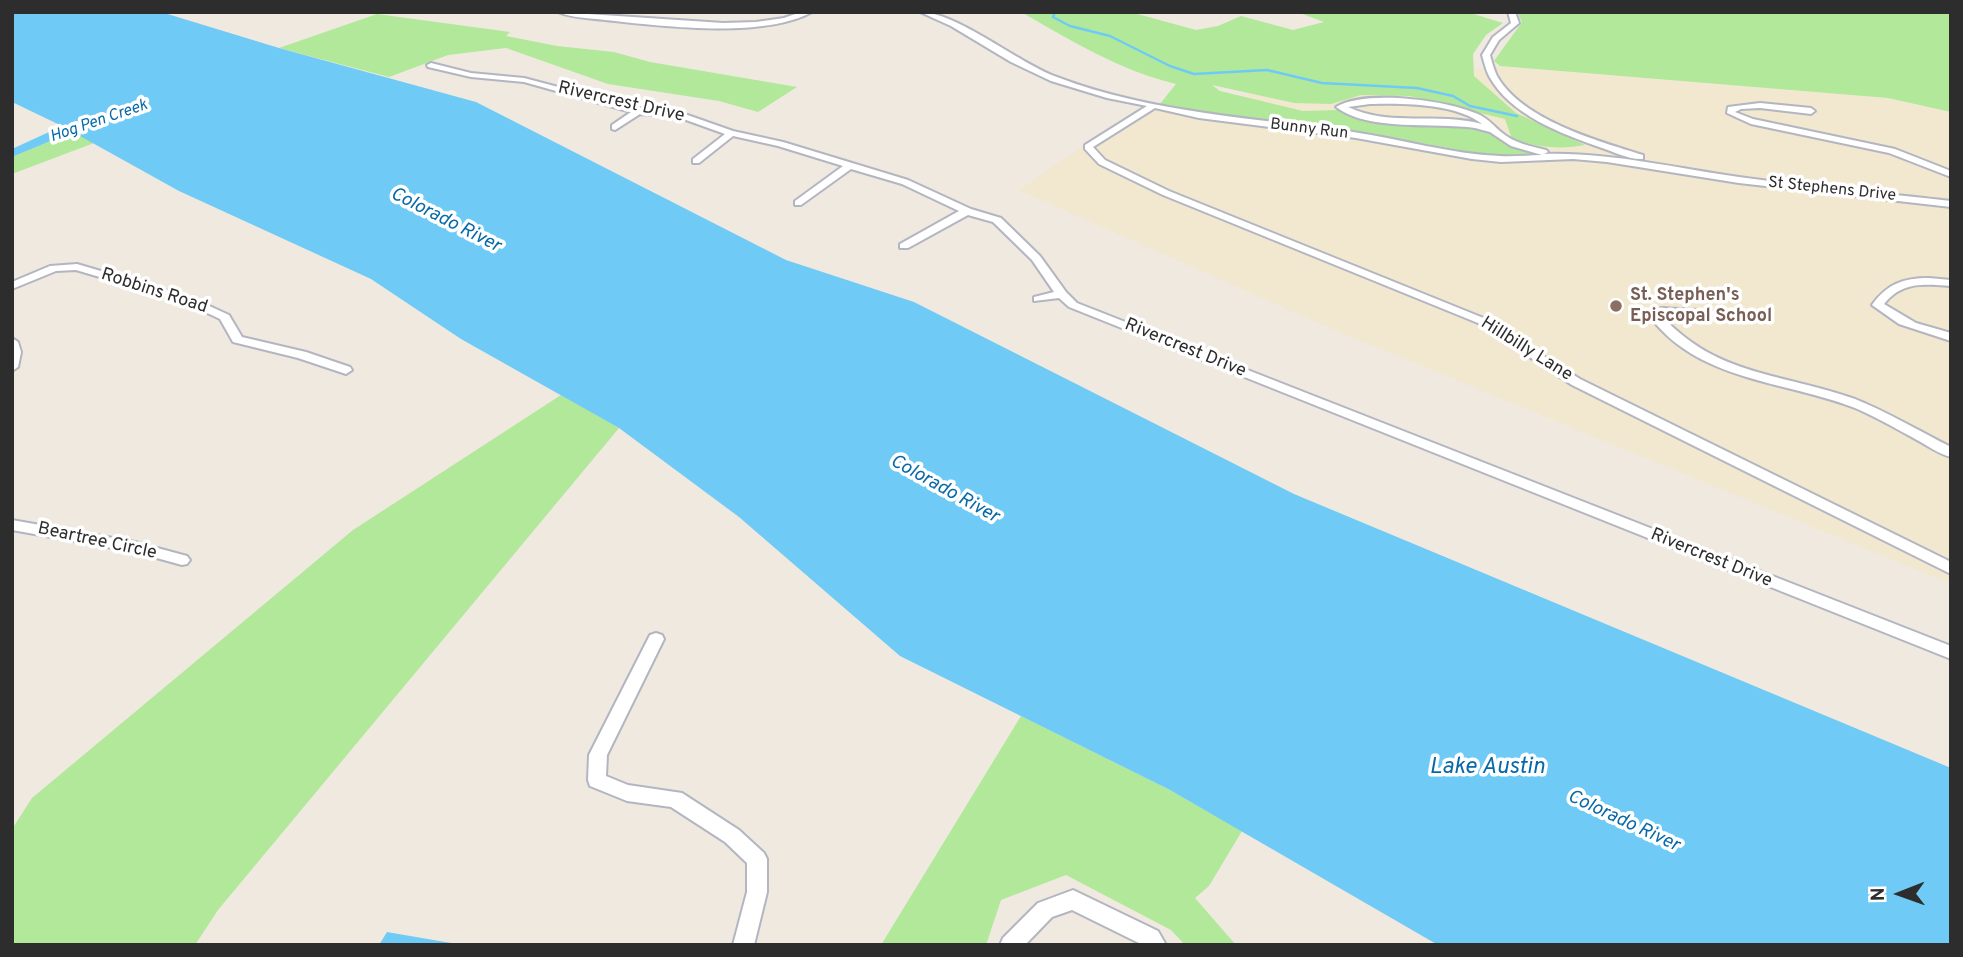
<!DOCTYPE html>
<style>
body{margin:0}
#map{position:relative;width:1963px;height:957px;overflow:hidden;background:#efe9e0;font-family:Overpass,sans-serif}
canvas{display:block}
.frame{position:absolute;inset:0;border:14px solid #2d2d2d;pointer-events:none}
.north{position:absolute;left:1865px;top:859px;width:70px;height:70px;-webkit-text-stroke:5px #fff;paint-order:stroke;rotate:269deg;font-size:19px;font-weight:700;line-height:28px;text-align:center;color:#2d2d2d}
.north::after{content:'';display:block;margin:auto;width:24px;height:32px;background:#2d2d2d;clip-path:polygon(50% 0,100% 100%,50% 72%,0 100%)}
</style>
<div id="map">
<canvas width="1963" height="957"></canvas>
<div class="frame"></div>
<div class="north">N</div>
</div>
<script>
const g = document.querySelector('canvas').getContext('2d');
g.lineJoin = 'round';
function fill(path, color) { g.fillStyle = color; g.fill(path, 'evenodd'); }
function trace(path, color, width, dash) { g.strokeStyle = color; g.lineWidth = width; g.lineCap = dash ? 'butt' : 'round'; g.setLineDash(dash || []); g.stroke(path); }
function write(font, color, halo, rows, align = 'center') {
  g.font = font + ' Overpass,sans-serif'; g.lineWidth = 7; g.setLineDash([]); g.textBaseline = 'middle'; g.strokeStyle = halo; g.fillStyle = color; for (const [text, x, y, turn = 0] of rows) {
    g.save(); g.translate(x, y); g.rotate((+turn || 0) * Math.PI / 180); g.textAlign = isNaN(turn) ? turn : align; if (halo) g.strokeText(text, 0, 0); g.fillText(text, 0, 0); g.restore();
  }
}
fill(new Path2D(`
 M1500 66 1888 98 1951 112V584L1330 328 1019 190 1081 147 1160 104Z`), '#f1e8cf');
fill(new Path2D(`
 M1021 12H1130L1196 30 1218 26 1241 16 1293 30 1324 22 1297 12H1467L1503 23 1486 35 1473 54 1474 76 1516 113 1585 145C1558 150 1538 147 1512 139L1505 119 1409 96 1361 95 1331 104 1294 103 1212 85 1220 91 1303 111 1339 110 1369 119 1472 125 1534 154 1496 157 1384 136 1255 122 1160 104 1176 84C1121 71 1070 40 1021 12Z
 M1517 12H1951V112L1888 98 1500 66 1494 61 1522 22Z
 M377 14 510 32 506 36 557 46 614 52 650 62 797 87 758 112 719 101 608 84 506 48 448 55 389 77 279 48Z
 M80 135 94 143 12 174V157L53 140Z
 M561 395 619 428 218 910 195 945H12V829L32 798 353 530Z
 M1021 716 1170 790 1242 831 1209 886 1195 898 1236 945H1185L1171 930 1066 875 1001 900 986 945H881Z`), '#b1e89a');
fill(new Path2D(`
 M12 12H161L279 48 476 102 786 260 914 302 1294 494 1951 768V945H1438L1170 790 900 656 739 517 619 428 461 339 371 279 179 191 80 136 53 140 12 157V149L62 126 12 102Z
 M387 932 451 943 379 945Z`), '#6fcbf5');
trace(new Path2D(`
 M1055 12 1053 17 1070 26 1110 36 1170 66 1194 74 1267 70 1322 83 1417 88 1453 96 1470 106 1517 116`), '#6fcbf5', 2.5);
const minor = new Path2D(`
 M558 12 723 23 756 22 784 18 801 12H812C763 39 661 26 605 20 590 18 571 18 558 12Z
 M920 12C957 12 1018 63 1057 77 1151 113 1255 118 1353 132 1402 139 1450 154 1500 156 1514 157 1528 155 1542 155L1511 146 1490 132 1475 128C1435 122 1368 132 1336 107 1365 89 1449 100 1480 115 1488 119 1494 126 1501 132 1514 143 1530 146 1546 150L1548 152 1544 154C1610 152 1674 168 1739 177 1810 187 1880 193 1951 201V207L1739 183 1607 162 1573 159 1501 162 1472 159 1356 138 1199 118 1155 108 1093 147 1105 160 1169 191 1486 319 1580 379 1951 562V574L1572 385 1478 323 1163 195 1099 164 1085 149V145L1147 106 1107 98 1051 81 1011 62 951 26ZM1370 104C1402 103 1456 103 1482 124 1439 112 1390 127 1348 107Z
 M1508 12H1515L1519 23 1499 40 1490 55C1492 62 1494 70 1497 76 1522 120 1598 141 1643 155V159C1630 160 1614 152 1602 148 1562 134 1510 115 1489 76 1486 70 1484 62 1482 55L1493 37 1511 23Z
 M431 63 471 73 524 78 638 108 676 111 733 131 783 142 908 180 971 209 1001 218 1040 256 1066 292 1077 303 1951 646V659L1069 307 1059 298 1034 301V297L1054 292 1032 260 993 222 968 215 908 248H900V244L959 211 902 184 851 169 801 205H795V201L843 166 778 146 733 136 699 163H693V159L725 134 675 116 640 114 615 130 612 129V125L631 112 524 82 471 77 428 67 427 65Z
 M1760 103 1811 108 1815 111 1811 114 1760 108 1741 109 1735 112 1753 119 1895 149 1951 171V177L1889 153 1751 124 1727 113 1728 107Z
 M77 264 192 298 229 315 242 337 306 352 350 367 352 370 346 374 298 358 233 342 220 319 184 302 76 270 56 271 12 289V282L50 266Z
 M1929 278 1951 280V286C1925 284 1902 281 1884 304L1916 323 1951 333V341L1899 324 1872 305C1887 284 1903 278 1929 278Z
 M1661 308 1716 311 1718 313 1712 316 1661 315C1717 377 1783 373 1855 399 1888 412 1919 431 1951 447V457C1939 454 1928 446 1917 440 1897 429 1876 417 1855 408 1784 380 1697 382 1648 314Z
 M12 338 18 342 21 352 18 367 12 371Z
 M12 520 135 542 187 556 190 560 187 564 182 565 135 552 12 530Z
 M656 633 662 635 664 639 607 755 606 776 628 785 682 793 739 830 764 853 767 859V892L754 945H733L747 892V863L725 842 671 807 627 801 590 786 588 780 589 755 650 635Z
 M1073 890 1158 931 1166 945H1143L1072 910 1052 917 1025 945H1000L1003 938 1038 903Z`);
trace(minor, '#b3b5c1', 4);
fill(minor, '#fff');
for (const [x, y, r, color] of [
 [1616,306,7,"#8d6e63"]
]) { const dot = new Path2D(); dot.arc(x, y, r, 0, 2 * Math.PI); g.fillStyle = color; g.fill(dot); trace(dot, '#fff', 2.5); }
write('italic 16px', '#0769a8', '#fff', [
 ["Hog Pen Creek",99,122,-19]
]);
write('16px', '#2d2d2d', '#fff', [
 ["Bunny Run",1309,130,7],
 ["St Stephens Drive",1832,190,6]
]);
write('18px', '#2d2d2d', '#fff', [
 ["Rivercrest Drive",621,103,13],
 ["Robbins Road",154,292,18],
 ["Rivercrest Drive",1185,349,22],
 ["Hillbilly Lane",1526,350,32],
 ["Beartree Circle",97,542,12],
 ["Rivercrest Drive",1711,559,22]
]);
write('bold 18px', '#785e54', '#fff', [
 ["St. Stephen's",1630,296],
 ["Episcopal School",1630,317]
], 'left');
write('italic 19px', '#0769a8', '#fff', [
 ["Colorado River",445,221,27],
 ["Colorado River",944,490,29],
 ["Colorado River",1623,822,25]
]);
write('italic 23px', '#0769a8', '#fff', [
 ["Lake Austin",1487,768]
]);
</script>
